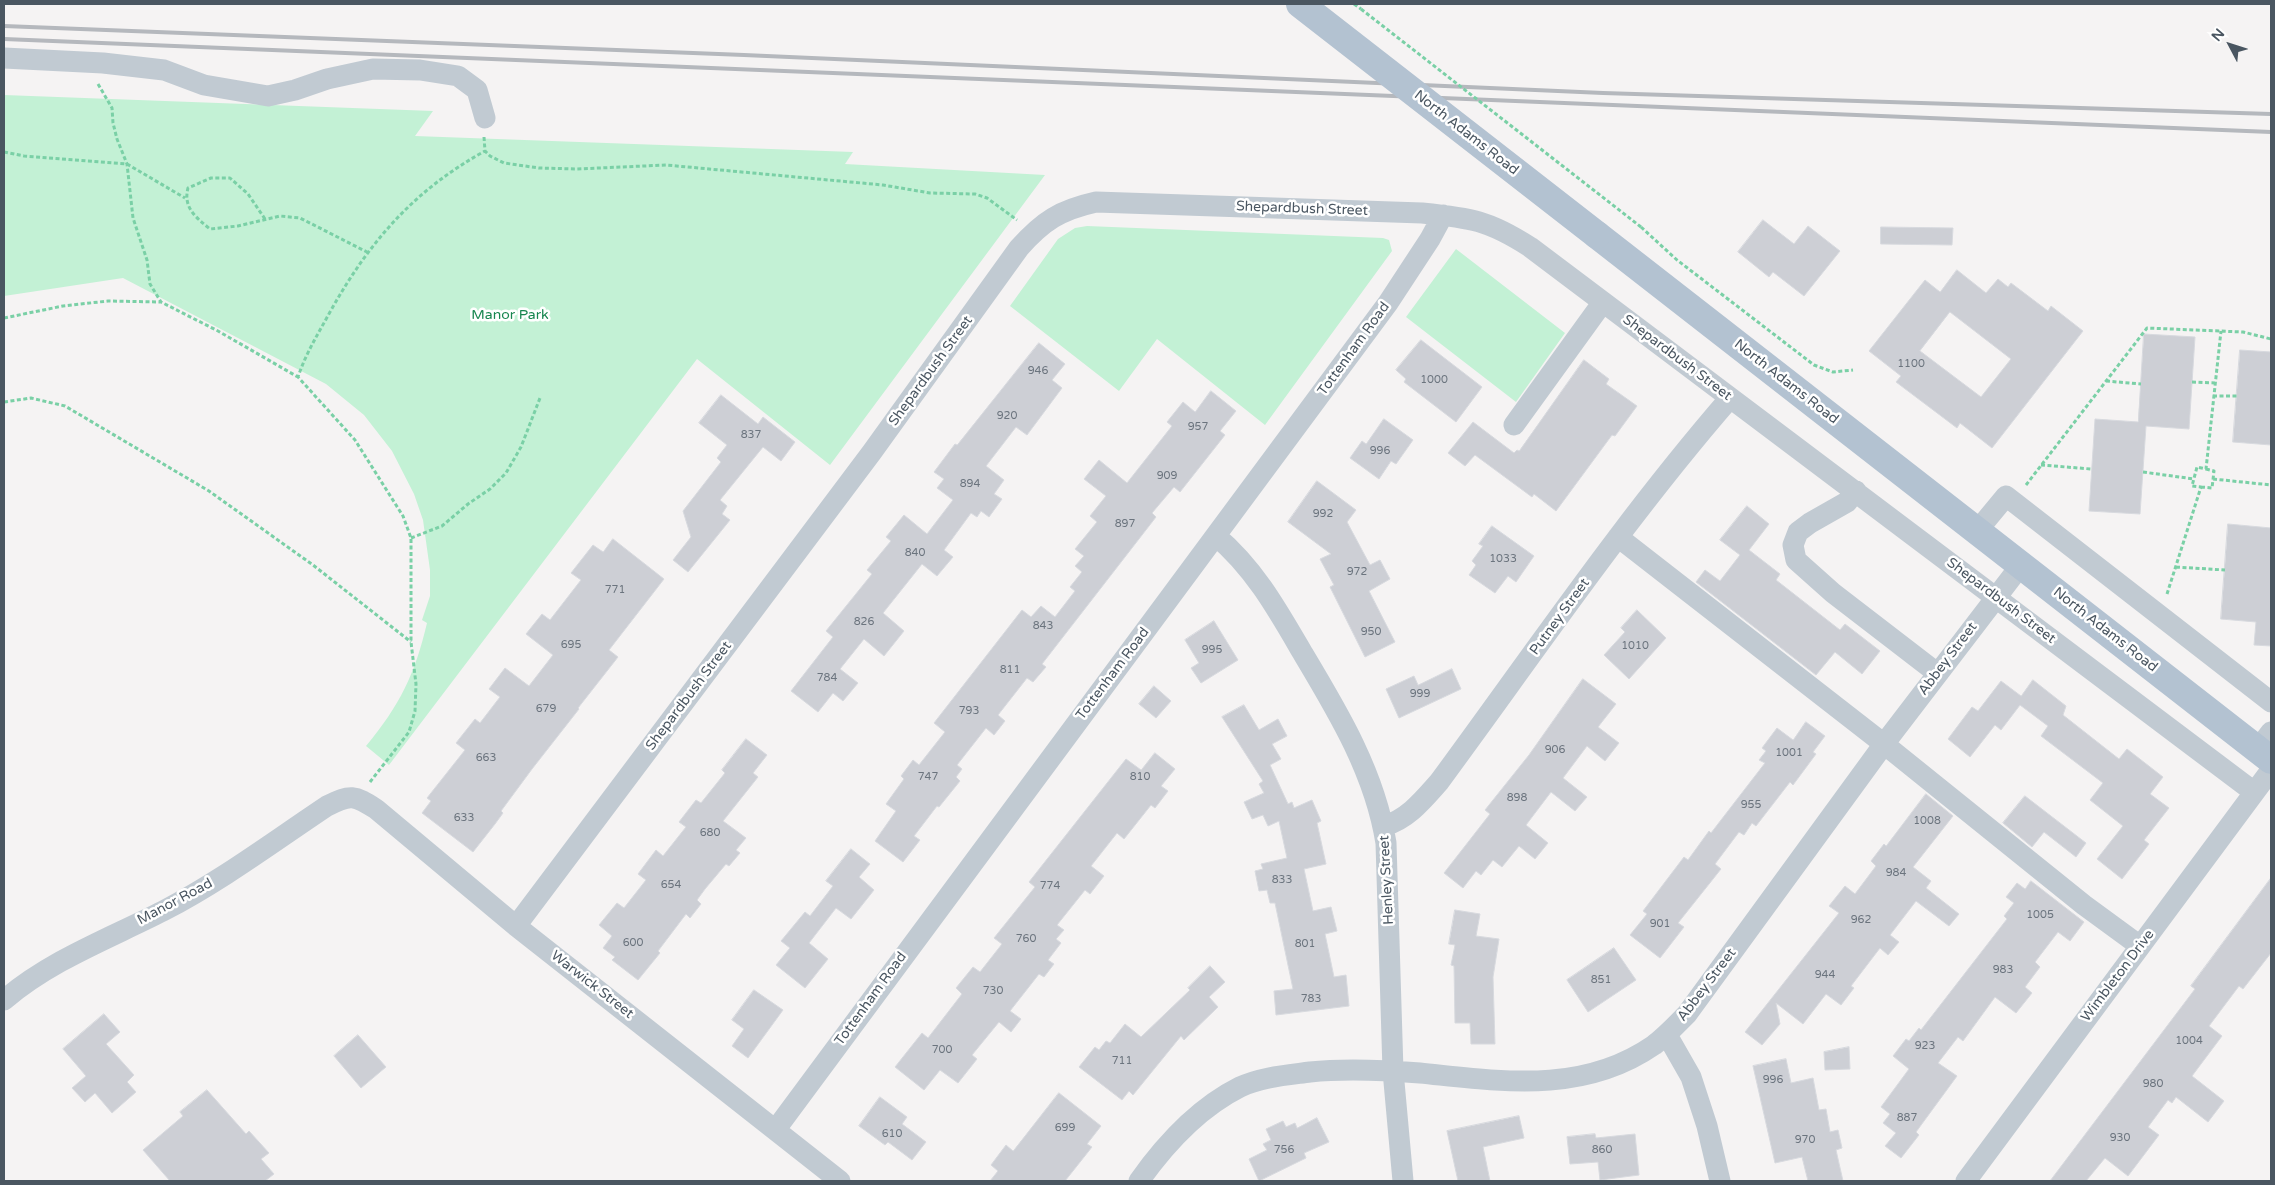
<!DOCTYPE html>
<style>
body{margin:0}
#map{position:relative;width:2275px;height:1185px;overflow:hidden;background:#f5f3f3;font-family:"Varela Round",sans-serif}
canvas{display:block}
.frame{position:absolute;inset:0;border:5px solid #4a5661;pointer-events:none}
.north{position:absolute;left:2205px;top:20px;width:50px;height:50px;-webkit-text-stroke:4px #fff;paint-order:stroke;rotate:310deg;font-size:14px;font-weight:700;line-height:20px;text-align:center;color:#4a5661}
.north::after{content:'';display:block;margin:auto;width:18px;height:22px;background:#4a5661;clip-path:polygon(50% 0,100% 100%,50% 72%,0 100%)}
</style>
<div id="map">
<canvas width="2275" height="1185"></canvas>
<div class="frame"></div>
<div class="north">N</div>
</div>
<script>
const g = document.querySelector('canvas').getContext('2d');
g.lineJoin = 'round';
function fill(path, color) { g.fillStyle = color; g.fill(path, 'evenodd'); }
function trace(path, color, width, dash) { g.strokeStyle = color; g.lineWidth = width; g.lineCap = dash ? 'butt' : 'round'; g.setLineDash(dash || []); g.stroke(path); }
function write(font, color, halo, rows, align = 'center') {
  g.font = font + ' "Varela Round",sans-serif'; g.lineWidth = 5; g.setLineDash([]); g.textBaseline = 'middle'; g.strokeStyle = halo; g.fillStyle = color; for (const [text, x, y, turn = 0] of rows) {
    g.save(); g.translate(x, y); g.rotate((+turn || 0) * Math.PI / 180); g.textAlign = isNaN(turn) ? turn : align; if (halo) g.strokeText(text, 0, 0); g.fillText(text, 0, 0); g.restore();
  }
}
fill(new Path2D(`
 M4 95 433 111 415 136 853 152 845 164 1045 175 830 465 697 359 389 765 366 746C400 705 415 674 427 623L422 620 430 596V570L423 520 414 494 392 451 364 415 326 384 123 278 4 296Z
 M1087 226 1383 238 1389 240 1392 251 1265 425 1157 339 1119 391 1010 306 1058 239 1075 228Z
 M1456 249 1565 333 1516 402 1406 317Z`), '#c3f1d5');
const building = new Path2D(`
 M1763 220 1794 244 1808 226 1840 251 1804 296 1773 272 1769 277 1738 252Z
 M1881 227 1953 228 1952 245 1881 244Z
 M1957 270 1986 293 1998 279 2008 287 2011 283 2048 311 2051 306 2083 331 1992 448 1960 423 1957 428 1896 382 1901 376 1869 351 1925 280 1940 292ZM1950 312 2011 359 1981 397 1920 351Z
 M2144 334 2195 337 2189 429 2146 426 2140 514 2089 511 2095 419 2138 422Z
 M1421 340 1482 387 1456 422 1404 382 1406 379 1396 370Z
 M1039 343 1065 364 1052 380 1062 388 1027 435 1016 427 986 466 1004 480 994 494 1002 499 989 517 981 511 977 517 971 513 944 550 953 557 937 576 922 564 883 613 904 631 884 656 864 639 840 669 858 683 843 701 833 693 818 712 791 691 833 637 826 631 872 574 867 570 891 541 886 537 904 515 927 534 953 500 937 488 944 479 934 472 955 444 957 445Z
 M2240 350 2271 352V445L2233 442Z
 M1584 360 1609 379 1606 384 1637 406 1615 436 1612 435 1556 511 1534 494 1532 497 1475 455 1465 466 1448 453 1473 422 1514 453 1517 450 1519 451Z
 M1211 391 1236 411 1220 431 1225 435 1180 492 1174 487 1152 513 1156 517 1042 664 1046 667 1033 682 1027 678 998 715 1005 721 994 735 986 728 957 765 962 769 956 777 960 781 939 807 937 806 914 836 920 840 903 862 875 841 896 811 886 804 904 779 901 776 913 760 919 765 945 732 934 723 1022 610 1031 617 1041 606 1055 617 1075 591 1070 587 1082 572 1075 566 1084 556 1075 549 1097 522 1090 516 1106 496 1084 479 1099 460 1127 483 1172 426 1167 422 1183 402 1195 412Z
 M721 395 758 424 763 417 795 442 781 461 763 447 720 500 727 506 722 514 730 520 688 572 673 560 691 537 683 511 721 462 717 458 727 445 699 423Z
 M1384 419 1413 440 1396 464 1391 461 1379 479 1350 458 1362 441 1366 444Z
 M1317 481 1356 510 1347 522 1370 565 1380 560 1390 579 1369 591 1395 642 1365 657 1330 587 1334 585 1320 559 1331 554 1288 522Z
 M1747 506 1769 524 1749 550 1780 574 1776 580 1840 630 1845 624 1880 651 1862 674 1835 652 1816 675 1696 582 1705 570 1720 581 1740 555 1720 540Z
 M2228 524 2271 528V646L2254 645 2256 622 2221 619Z
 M1492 526 1534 556 1516 582 1508 576 1495 593 1469 575 1476 565 1472 561 1483 546 1479 544Z
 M613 539 664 579 609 650 618 657 578 708 579 709 532 769 501 811 503 813 495 824 473 852 422 813 431 801 427 798 465 750 456 743 475 719 480 723 500 697 489 689 505 668 529 686 553 655 526 634 542 614 550 620 581 580 571 573 593 545 603 552Z
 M1637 610 1666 638 1629 679 1604 655 1625 632 1621 628Z
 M1214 621 1238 660 1201 683 1191 668 1199 663 1185 640Z
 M1452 669 1461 689 1399 718 1386 689 1414 676 1418 685Z
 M1583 679 1616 704 1598 727 1619 743 1605 761 1587 746 1563 778 1587 797 1575 811 1551 792 1526 825 1548 843 1535 859 1519 846 1502 867 1493 860 1481 875 1476 871 1463 888 1444 873 1490 814 1485 810 1529 755Z
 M2033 680 2066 706 2063 715 2119 759 2127 749 2163 777 2150 794 2169 808 2144 840 2149 844 2122 879 2097 859 2123 826 2090 800 2103 783 2041 736 2048 726 2020 705 2001 730 1995 725 1970 757 1948 739 1972 707 1978 711 2001 681 2021 696Z
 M1154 686 1171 701 1156 718 1139 704Z
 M1244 705 1259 730 1278 719 1287 736 1272 744 1281 759 1270 765 1288 804 1292 802 1294 808 1312 800 1321 821 1317 823 1326 864 1304 869 1313 911 1331 907 1337 931 1325 934 1334 977 1346 975 1349 1006 1276 1015 1274 991 1293 989 1275 903H1270L1267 890 1259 891 1255 871 1263 869 1261 864 1287 858 1279 821 1268 826 1263 815 1252 819 1244 802 1264 793 1259 784 1263 781 1222 717Z
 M1806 722 1825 736 1813 752 1816 754 1793 785 1790 782 1756 826 1752 823 1744 835 1739 832 1715 864 1721 869 1678 923 1684 927 1660 958 1630 935 1647 914 1643 911 1684 857 1688 860 1709 831 1711 833 1765 763 1759 760 1766 751 1762 748 1777 728 1793 740Z
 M746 739 767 755 753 773 758 777 723 821 746 838 736 850 740 853 729 866 726 864 705 889 697 900 701 904 690 918 686 914 658 951 660 953 638 980 612 960 615 957 603 948 612 936 599 925 617 903 624 908 646 880 638 874 656 850 663 856 686 827 679 822 696 800 701 803 725 773 722 770Z
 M1155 753 1175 769 1161 786 1168 791 1155 808 1151 805 1124 839 1117 833 1091 866 1104 876 1090 894 1085 890 1057 925 1064 930 1056 939 1061 943 1048 960 1054 964 1044 977 1039 974 1010 1011 1021 1019 1011 1032 999 1022 972 1055 977 1059 958 1083 940 1070 924 1090 895 1067 922 1033 928 1038 962 994 956 988 973 967 980 972 1002 944 994 938 1035 887 1029 882 1126 759 1141 770Z
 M1926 794 1953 816 1913 867 1931 881 1926 888 1959 914 1949 926 1916 901 1890 935 1899 942 1888 955 1880 948 1851 986 1854 988 1841 1005 1826 994 1803 1024 1776 1003 1780 1024 1762 1045 1745 1032 1839 913 1829 906 1845 886 1855 894 1876 866 1871 861 1884 844 1886 846Z
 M2025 796 2086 843 2076 857 2044 832 2032 847 2003 823Z
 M851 849 870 864 859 877 874 890 851 919 836 908 809 943 828 959 805 988 776 965 790 948 781 941 805 912 810 916 833 886 826 881Z
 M2271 878V953L2243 989 2239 986 2209 1026 2222 1036 2192 1076 2224 1101 2208 1122 2176 1097 2172 1103 2168 1100 2148 1127 2159 1135 2128 1176 2105 1158 2086 1181H2050L2195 989 2191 986Z
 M2031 881 2084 922 2070 941 2058 932 2035 962 2040 967 2025 987 2032 993 2016 1013 1995 997 1963 1041 1958 1037 1938 1063 1957 1076 1916 1132 1919 1135 1901 1158 1885 1146 1896 1133 1883 1123 1890 1114 1881 1107 1909 1069 1893 1056 1906 1039 1909 1041 1919 1028 1921 1030 2007 919 2004 916 2014 903 2006 897 2017 883 2025 889Z
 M1455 910 1480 914 1476 936 1499 939 1493 977 1495 1044H1471L1470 1023H1455L1454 966 1451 965 1455 945 1449 944Z
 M1614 948 1636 980 1588 1012 1567 980Z
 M1210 966 1225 982 1209 997 1218 1007 1184 1040 1181 1036 1133 1095 1129 1091 1122 1100 1079 1067 1095 1047 1099 1050 1106 1041 1110 1043 1125 1024 1141 1037 1190 990 1188 988Z
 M754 990 783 1010 748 1058 732 1046 744 1029 732 1020Z
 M104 1014 120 1032 106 1044 134 1075 127 1082 136 1092 112 1113 95 1093 85 1102 72 1088 86 1076 63 1049Z
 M358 1035 386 1067 361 1088 334 1056Z
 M1849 1047 1850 1069 1825 1070 1824 1052Z
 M1786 1059 1791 1083 1813 1078 1819 1110 1826 1109 1830 1132 1838 1130 1842 1148 1836 1150 1843 1181H1808L1802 1157 1775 1163 1753 1066Z
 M207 1090 246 1134 249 1131 269 1153 261 1159 274 1174 265 1181H170L143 1150 183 1116 180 1112Z
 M1059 1093 1101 1126 1087 1144 1092 1147 1065 1181H990L998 1171 991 1165 1006 1145 1013 1151Z
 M880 1097 907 1117 902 1124 926 1142 912 1160 888 1142 885 1145 859 1126Z
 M1519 1116 1524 1138 1483 1147 1490 1181H1458L1447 1131Z
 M1317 1118 1329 1142 1304 1153 1306 1158 1259 1181 1249 1159 1267 1150 1263 1144 1271 1140 1266 1129 1283 1121 1286 1127 1295 1123 1297 1128Z
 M1595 1134 1596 1138 1635 1134 1639 1175 1600 1180 1598 1162 1570 1164 1567 1137Z`);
fill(building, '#cdcfd5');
trace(building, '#d7d9de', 1);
trace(new Path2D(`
 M1354 4 1361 9
 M98 84 112 108 113 123 117 139 127 164 133 218 147 260 150 284 161 302 218 331 298 377
 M484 137 485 151 490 156 504 163 539 168 577 169 666 165 883 185 930 193 975 194 987 198 1017 220
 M4 152 24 156 127 164 185 198
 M265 219 248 194 230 178H211L188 188C183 207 195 217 210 229L238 226 280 216 300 218 367 252
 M1641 227 1677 260 1814 365 1833 372 1853 370
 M4 318 63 306 108 301 161 302
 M2106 381 2141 384
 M2192 382 2215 383
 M2213 396H2237
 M4 402 31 398 65 406 209 491 313 565 411 642
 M2041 465 2091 469
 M2143 472 2194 479
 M2213 479 2271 485
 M2026 485 2147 328 2243 332 2271 339
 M2201 487 2212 488 2214 471 2206 469
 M411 538 442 526 468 504 490 489 506 473 521 447 540 398
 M2176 567 2225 570
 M2167 594 2201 487 2192 486 2197 467 2206 469 2221 331
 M370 782 409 732 415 711 416 684 411 642V538L403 516 355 440 298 377C306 353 318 334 330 312 369 242 414 190 485 151`), '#7ad0a6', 3, [4, 2.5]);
trace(new Path2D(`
 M4 58 103 63 164 70 204 85 268 96 295 90 327 79 373 69 420 70 458 76 477 90 485 118
 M1514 425 1603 302
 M1856 491 1847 502 1810 523 1798 532 1793 545 1796 560 1833 593 1937 673
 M1977 531 2006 496 2271 702
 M1216 536C1254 568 1277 609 1302 652 1338 712 1375 773 1386 843L1393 1071 1403 1181
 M1618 537 1884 744 2084 905 2140 946
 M2258 749 2271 732
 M1384 826C1408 819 1423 800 1439 782 1534 653 1625 519 1730 398
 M516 926 872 452 1019 248C1043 221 1060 210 1096 202L1422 213C1471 218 1488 220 1530 247L2254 792
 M4 1000C51 960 108 939 163 911 221 881 273 842 327 806 351 794 354 795 376 809L516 926 840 1181
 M1667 1035 1691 1077 1707 1126 1720 1181
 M776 1129 1388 303 1430 239 1443 215
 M1139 1181C1166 1143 1198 1108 1240 1087 1261 1077 1288 1075 1310 1072 1347 1068 1383 1070 1420 1073 1500 1081 1582 1095 1654 1045 1666 1036 1676 1025 1687 1014L1884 744 2021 565
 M1966 1181 2271 770`), '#c1cad2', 21);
trace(new Path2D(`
 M1597 235 2271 760`), '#b3c2d1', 28);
trace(new Path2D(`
 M4 26 744 55 1603 93 2271 114
 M4 39 2271 132`), '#b5b8bd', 4);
trace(new Path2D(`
 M1361 9 1641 227`), '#7ad0a6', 3, [4, 2.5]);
trace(new Path2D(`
 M1300 4 1597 235`), '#b3c2d1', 28);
write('11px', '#6b747e', null, [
 ["1100",1911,364],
 ["946",1038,371],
 ["1000",1434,380],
 ["920",1007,416],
 ["957",1198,427],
 ["837",751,435],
 ["996",1380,451],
 ["909",1167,476],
 ["894",970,484],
 ["992",1323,514],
 ["897",1125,524],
 ["840",915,553],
 ["1033",1503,559],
 ["972",1357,572],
 ["771",615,590],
 ["826",864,622],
 ["843",1043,626],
 ["950",1371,632],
 ["695",571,645],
 ["1010",1635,646],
 ["995",1212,650],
 ["811",1010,670],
 ["784",827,678],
 ["999",1420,694],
 ["679",546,709],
 ["793",969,711],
 ["906",1555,750],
 ["1001",1789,753],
 ["663",486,758],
 ["747",928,777],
 ["810",1140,777],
 ["898",1517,798],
 ["955",1751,805],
 ["633",464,818],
 ["1008",1927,821],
 ["680",710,833],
 ["984",1896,873],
 ["833",1282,880],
 ["654",671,885],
 ["774",1050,886],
 ["1005",2040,915],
 ["962",1861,920],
 ["901",1660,924],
 ["760",1026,939],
 ["600",633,943],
 ["801",1305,944],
 ["983",2003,970],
 ["944",1825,975],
 ["851",1601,980],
 ["730",993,991],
 ["783",1311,999],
 ["1004",2189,1041],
 ["923",1925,1046],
 ["700",942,1050],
 ["711",1122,1061],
 ["996",1773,1080],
 ["980",2153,1084],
 ["887",1907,1118],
 ["699",1065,1128],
 ["610",892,1134],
 ["930",2120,1138],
 ["970",1805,1140],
 ["756",1284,1150],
 ["860",1602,1150]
]);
write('14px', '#4a5661', '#fff', [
 ["North Adams Road",1466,133,38],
 ["Shepardbush Street",1302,209,2],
 ["Tottenham Road",1354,349,-54],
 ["Shepardbush Street",1677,358,37],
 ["Shepardbush Street",931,371,-54],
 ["North Adams Road",1786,382,38],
 ["Shepardbush Street",2001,601,37],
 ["Putney Street",1560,617,-54],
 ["North Adams Road",2105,630,38],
 ["Abbey Street",1948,659,-53],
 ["Tottenham Road",1113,674,-53],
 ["Shepardbush Street",689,696,-53],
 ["Henley Street",1387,880,-93],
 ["Manor Road",175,902,-28],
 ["Wimbleton Drive",2118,976,-53],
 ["Warwick Street",592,985,38],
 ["Abbey Street",1707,985,-53],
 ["Tottenham Road",871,999,-54]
]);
write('14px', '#17864f', '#fff', [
 ["Manor Park",510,315]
]);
</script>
